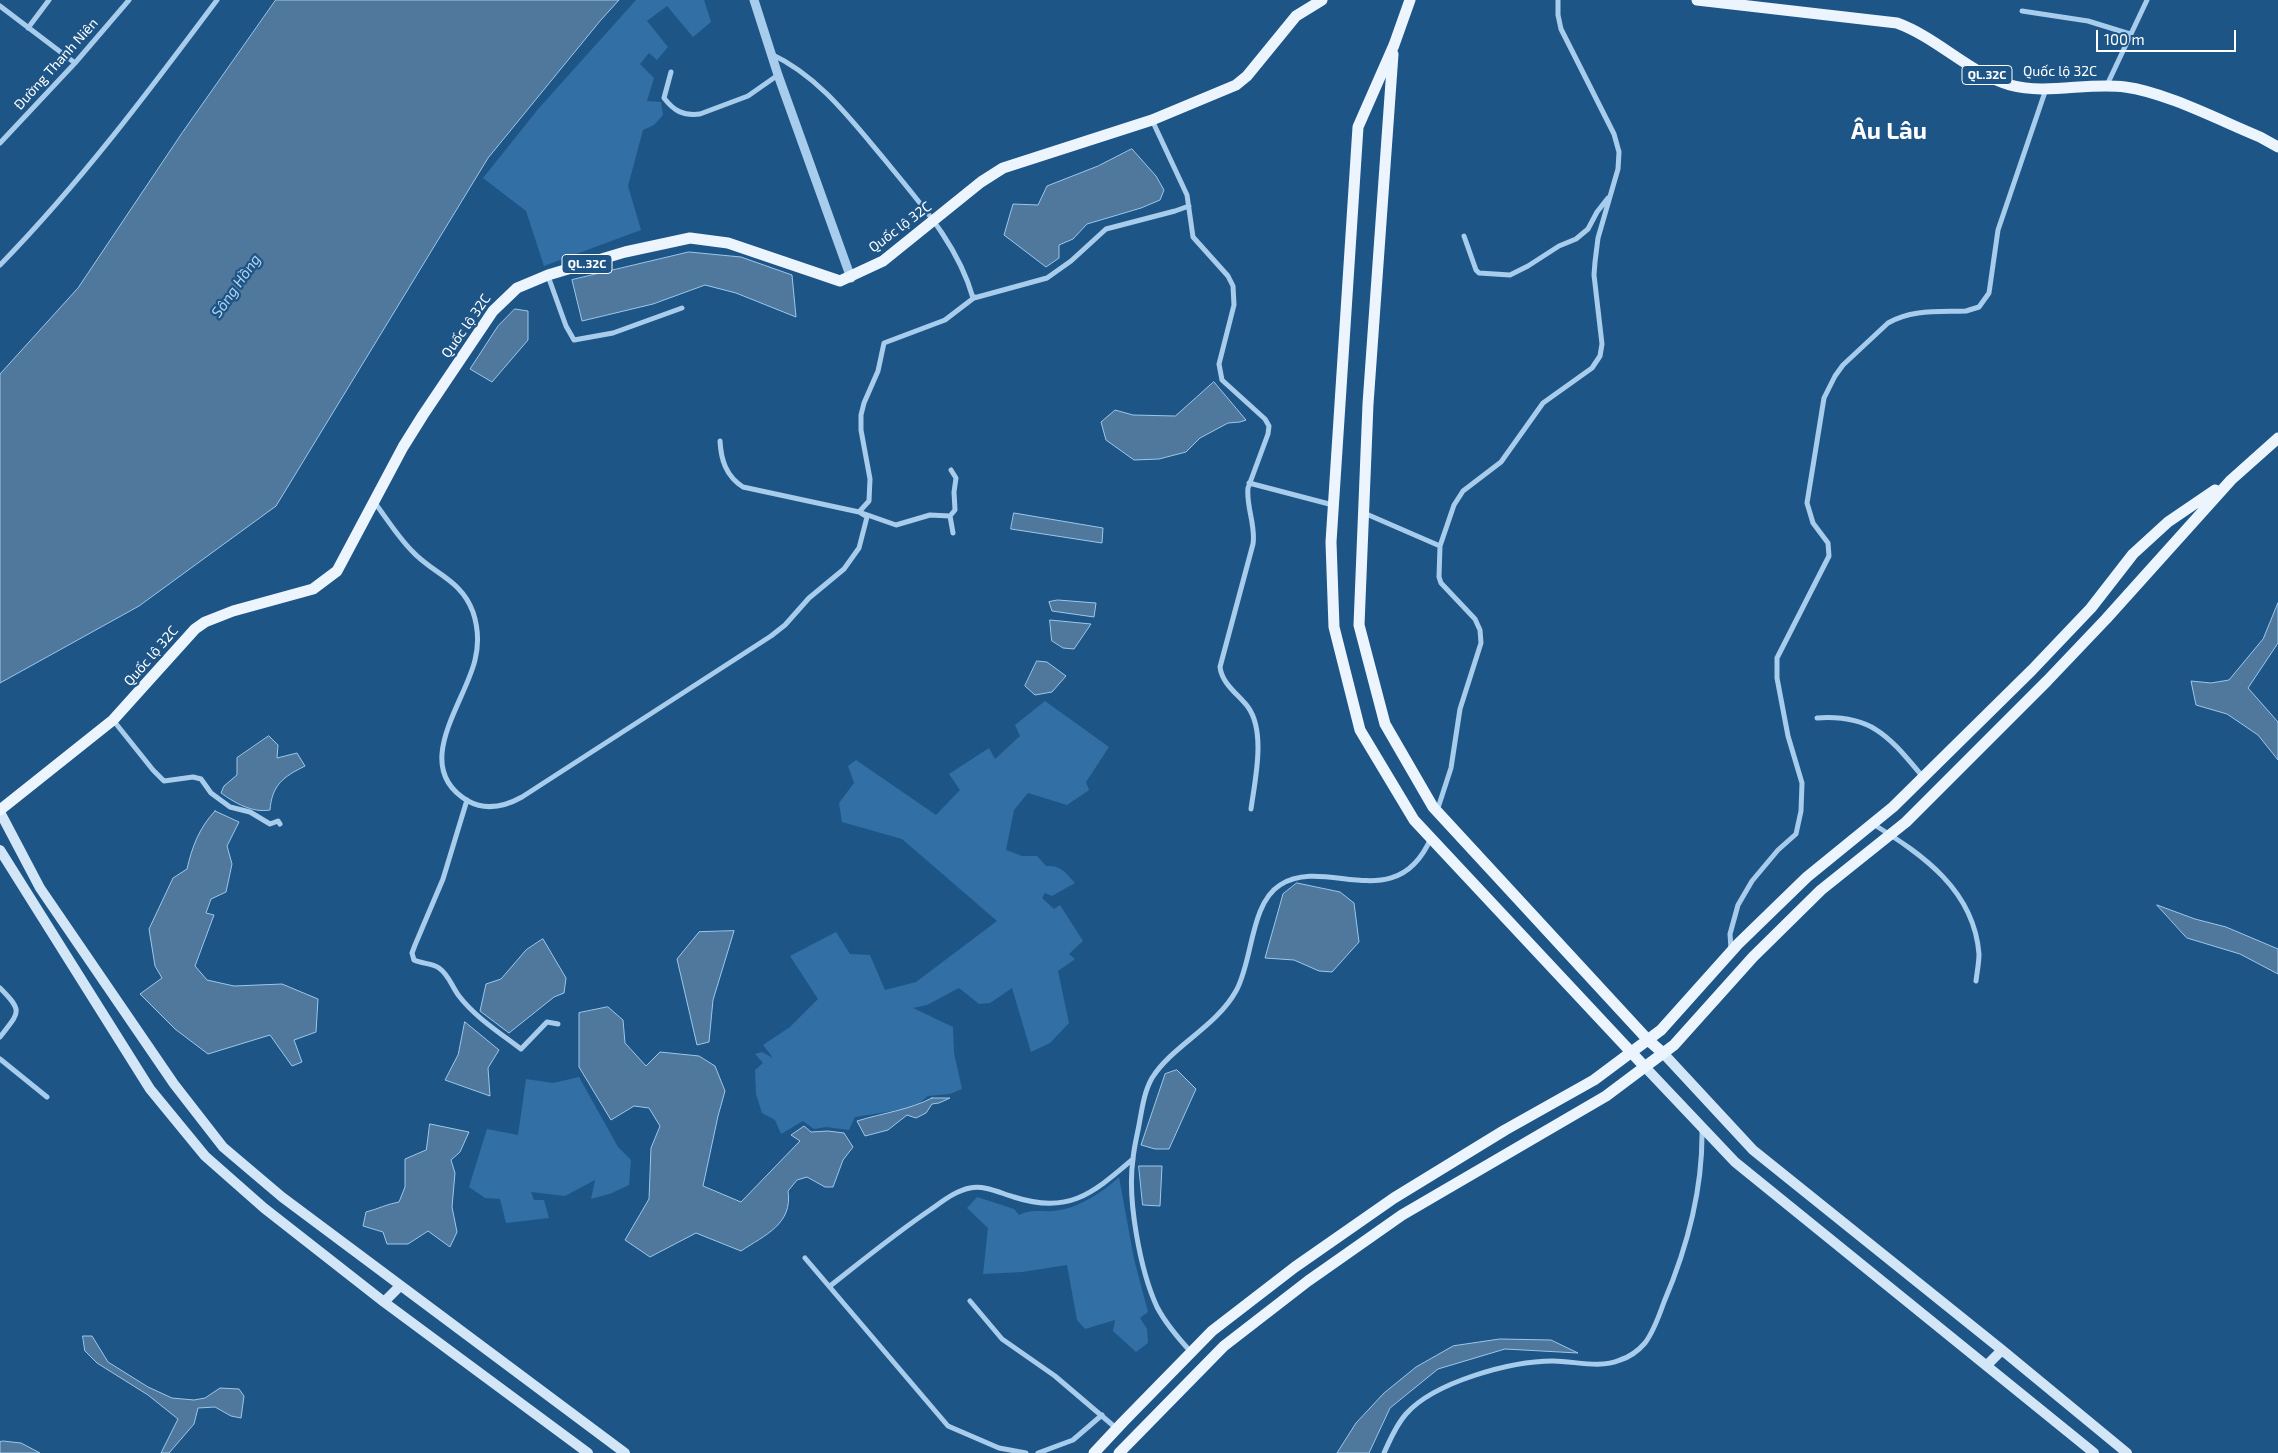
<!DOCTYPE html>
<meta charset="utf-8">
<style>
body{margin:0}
#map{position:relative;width:2278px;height:1453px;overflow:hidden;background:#1e5587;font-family:"Exo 2",sans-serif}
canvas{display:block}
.scale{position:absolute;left:2096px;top:30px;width:140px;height:22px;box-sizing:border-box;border:2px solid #fff;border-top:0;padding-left:6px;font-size:15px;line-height:18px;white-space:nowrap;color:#fff;-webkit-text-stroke:4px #1e5587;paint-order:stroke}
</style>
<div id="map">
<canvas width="2278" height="1453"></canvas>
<div class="scale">100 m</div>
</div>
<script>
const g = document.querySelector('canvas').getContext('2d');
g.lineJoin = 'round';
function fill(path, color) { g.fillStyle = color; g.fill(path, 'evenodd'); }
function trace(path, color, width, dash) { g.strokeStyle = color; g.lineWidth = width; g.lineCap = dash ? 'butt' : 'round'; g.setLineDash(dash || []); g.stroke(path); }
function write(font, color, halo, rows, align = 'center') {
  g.font = font + ' "Exo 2",sans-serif'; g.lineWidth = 4.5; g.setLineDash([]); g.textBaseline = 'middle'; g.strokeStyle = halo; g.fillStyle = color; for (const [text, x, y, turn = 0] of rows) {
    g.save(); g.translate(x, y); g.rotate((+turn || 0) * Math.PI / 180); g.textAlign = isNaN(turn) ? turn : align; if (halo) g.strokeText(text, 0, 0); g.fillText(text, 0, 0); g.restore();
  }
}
fill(new Path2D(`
 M636 0H704L711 22 693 37 667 6 647 21 668 47 657 60 649 53 640 64 654 78 647 101 661 102 663 115 654 125 643 130 628 186 641 230 544 266 526 211 483 178 539 108Z
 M1045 701 1109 747 1086 782 1089 790 1067 805 1028 793 1014 810 1006 850 1022 856H1037L1046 866C1061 865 1066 873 1075 883L1052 896 1045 893 1042 898 1054 909 1060 905 1083 941 1069 954 1075 959 1058 971 1069 1023 1050 1043 1031 1052 1012 988 990 1003 979 1004 959 988 927 1005 913 1008 953 1027 954 1053 962 1089 950 1094 928 1096 913 1108 855 1117 849 1130 826 1127 814 1129 803 1121 781 1134 775 1120 762 1113 756 1094 755 1070 763 1063 755 1054 762 1052 773 1058 763 1045 790 1027 818 999 790 956 836 932 850 954 870 955 885 990 916 982 997 921 902 839 842 822 839 803 854 783 848 766 856 760 936 815 960 790 949 774 989 748 995 759 1020 736 1015 725Z
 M579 1077 618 1147 631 1160 629 1185 612 1193 591 1199 595 1180 565 1196 531 1192 534 1200H544L549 1218 506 1223 500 1199 485 1198 469 1187 487 1129 518 1135 526 1079 553 1083Z
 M1119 1177 1134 1259 1148 1312 1140 1318 1147 1329 1148 1343 1136 1352 1113 1331 1115 1320 1085 1329 1077 1320 1067 1265 1022 1272 983 1274 988 1228 967 1208 977 1197 1014 1209 1019 1215C1033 1209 1038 1212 1053 1211 1075 1210 1104 1192 1119 1177Z`), '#326fa5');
const water = new Path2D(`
 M276 0H619L600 21 488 158 276 506 139 606 0 683V374L78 288 182 133Z
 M1132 149 1156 176 1164 190 1160 200 1141 208 1087 224 1073 239 1059 245V258L1046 267 1004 235 1013 204 1038 205 1047 186 1098 166Z
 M689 252 741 257 792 275 796 317 736 293 705 285 653 304 582 321 572 280Z
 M515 309 528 311V340L492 382 470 369 498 326Z
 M1214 382 1246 420 1240 422 1228 423 1200 438 1186 452 1159 459 1134 460 1106 440 1101 422 1115 410 1133 415 1175 416Z
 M1014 513 1103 528 1102 543 1011 529Z
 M1058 600 1096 603 1094 617 1052 611 1049 602Z
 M2278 603V643L2248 688 2278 722V760L2258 735 2227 714 2196 705 2191 681 2211 683 2229 680 2263 639Z
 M1050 620 1091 624 1074 649 1063 648 1052 641Z
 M1037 661 1047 662 1066 676 1052 692 1035 695 1025 686Z
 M269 736 278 745 277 758 297 753 305 766C283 777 272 785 270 810 252 813 235 803 221 793L224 786 237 775V758Z
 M215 811 239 822 227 846 232 864 226 892 211 899 206 913 214 915 195 966 207 980 234 986 282 984 318 999 316 1032 294 1040 302 1062 292 1066 270 1035 208 1054 175 1029 140 994 162 978 155 966 149 929 173 878 187 869C192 847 199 828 215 811Z
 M1297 883 1340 892 1354 903 1359 942 1332 972 1319 971 1294 960 1265 958 1283 894Z
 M2157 905 2195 919 2226 927 2278 949V974L2240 954 2187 938Z
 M734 931 713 1000 709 1042 697 1045 677 959 699 932Z
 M543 939 566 978 564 993 554 997 509 1033 480 1011 486 984 501 979 526 950Z
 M608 1007 623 1020 625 1043 646 1066 660 1052 699 1056 715 1066 725 1091 718 1116 703 1186 741 1202 800 1141 791 1135 804 1126 811 1132 828 1131 844 1133 853 1147 843 1160 833 1187H825L807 1177 797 1180 788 1191C793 1224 765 1235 741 1251L696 1233 650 1257 625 1240 649 1199 651 1148 660 1126 649 1108 634 1106 611 1120 579 1067V1013Z
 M465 1022 499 1050 488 1068 490 1096 445 1080 458 1055Z
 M1177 1070 1196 1089 1169 1149H1155L1141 1145 1165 1074Z
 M932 1098H950L939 1103 932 1104 926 1113 916 1118 907 1115 888 1130 865 1136 857 1121C883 1113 909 1110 932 1098Z
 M430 1124 469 1132 460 1152 451 1160 455 1173 452 1207 457 1232 450 1247 428 1231 408 1244H387L383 1232 363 1226 366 1212C378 1209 387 1204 399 1202L405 1187V1159L426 1150Z
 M1139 1166H1162L1160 1206 1143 1205Z
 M83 1336H92L108 1362 148 1387 172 1398 194 1400 205 1398 220 1388 239 1389 244 1396 241 1418 231 1416 215 1407 198 1408 194 1424 169 1453H161L178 1419 148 1395 97 1363 85 1351Z
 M1500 1339 1551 1340 1578 1353 1505 1349 1438 1369 1390 1408 1369 1453H1337L1356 1423 1384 1393 1416 1367 1453 1346Z
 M3 1441 21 1443 40 1453H0V1442Z`);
fill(water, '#50779c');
trace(water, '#9bc8ec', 1);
trace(new Path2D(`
 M0 6 75 63
 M2022 11 2088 21 2130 34
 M28 28 49 0
 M671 72 664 98C674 111 683 116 700 114L748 96 778 75
 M2107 85 2147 0
 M1152 120 1187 195 1193 237 1228 276 1233 286 1234 305 1219 364 1222 380 1265 419 1269 426 1268 434 1248 488C1246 507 1256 525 1253 544L1220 667C1222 684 1238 694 1248 707 1266 732 1255 780 1251 809
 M0 143 75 63 129 0
 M1464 236 1476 270 1479 273 1510 275 1528 266 1559 246 1576 239 1588 229 1597 212 1608 198
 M0 265C80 183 149 91 217 0
 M548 276 566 326 574 340 613 333 682 308
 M974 298 1047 278 1071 261 1106 229 1175 211 1189 206
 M720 441C721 460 726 476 743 487L859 512 896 525 930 515 950 516 955 510 954 492 956 478 951 470
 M1249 483 1333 505
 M375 503C387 519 398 537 412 551 433 574 461 579 473 612 478 627 479 644 475 660 465 703 410 767 468 801 486 811 504 807 522 797L771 636 785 625 809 598 844 569 859 548 867 517 859 512 869 501 870 479 861 430V415L864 403 878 371 884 343 945 320 975 297 973 298C958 244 919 202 885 160 852 121 819 76 771 54
 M1364 513 1440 546
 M950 516 953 533
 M1817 718C1873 714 1890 738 1923 777
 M113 720 153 770 164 781 193 777 201 779 211 793 230 807 250 812 270 824 278 821 280 824
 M467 800 443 879 415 945 412 953 414 960C422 964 433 963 439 968 449 975 452 987 459 996 475 1017 500 1033 521 1049L547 1022 558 1024
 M1437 811 1451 768 1460 709 1481 643 1480 630 1475 619 1441 583 1439 577 1440 546 1454 505 1463 491 1501 462 1543 403 1592 368 1600 356 1602 344 1594 275 1595 262 1598 238 1618 169 1619 152 1614 134 1561 29 1558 15V0
 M1873 824C1923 855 1974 890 1979 954 1979 963 1977 972 1976 981
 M1731 949 1730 934 1738 905 1752 881 1778 850 1796 834 1801 811 1802 783 1788 736 1777 678V658L1829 556 1828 543 1813 523 1807 503 1824 398 1835 376 1843 365 1888 323C1912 309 1939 312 1966 311L1979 307 1989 293 1998 230 2046 89
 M0 988C24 1012 19 1012 0 1037
 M0 1059 47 1097
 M805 1258 948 1426 999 1448 1026 1453
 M830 1286C863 1260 896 1233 930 1210 943 1201 955 1191 970 1188 985 1185 1000 1193 1014 1197 1069 1215 1093 1193 1133 1159
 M970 1301 1002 1339 1055 1376 1116 1428
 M1191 1352C1178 1338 1166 1324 1157 1307 1140 1270 1127 1199 1133 1159 1134 1147 1137 1136 1139 1125 1142 1109 1144 1092 1152 1078 1172 1046 1216 1027 1236 991 1253 961 1250 904 1280 885 1326 855 1396 918 1431 838
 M1038 1453 1073 1440 1102 1415
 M1384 1453C1390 1440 1396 1425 1406 1414 1434 1382 1511 1361 1553 1361 1575 1361 1599 1369 1620 1360 1630 1357 1638 1351 1645 1343 1654 1331 1659 1316 1664 1302 1687 1248 1703 1188 1702 1129`), '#a8cceb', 5);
trace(new Path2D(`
 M754 0 778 75 851 278`), '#a8cceb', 9);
trace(new Path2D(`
 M0 812 40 888 174 1084 223 1147 282 1197 625 1453
 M0 850 150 1089 205 1156 264 1208 384 1302 588 1453
 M1663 1053 1753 1150 2002 1350 2127 1453
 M1645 1067 1735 1162 2094 1453
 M384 1302 400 1286
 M1987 1365 2002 1350`), '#d3e6f8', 10);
trace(new Path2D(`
 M1410 0 1394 45 1358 127 1331 542 1334 627 1360 730 1414 820 1645 1067
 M1697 0 1897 23C1938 38 1969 73 2010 85 2047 95 2088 82 2125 87 2165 92 2221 121 2260 137L2278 147
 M1393 54 1368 404 1359 625 1385 724 1433 807 1648 1040 1663 1053
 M0 810 113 720 195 629 205 622 233 611 313 589 337 571 403 447 423 415 493 311 517 288 548 275 625 252 690 238 728 243 840 281 883 261 981 182 1003 168 1152 120 1236 85 1247 76 1296 16 1322 0
 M1094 1453 1123 1422 1212 1331 1295 1267 1394 1198 1505 1130 1594 1080 1661 1030 1738 944 1807 877 1893 807 2032 670 2091 608 2133 554 2168 522 2215 490
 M1119 1453 1224 1346 1308 1281 1402 1215 1606 1096 1674 1045 1753 957 1821 890 1906 822 2047 681 2106 619 2231 480 2278 438`), '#ecf5fe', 11);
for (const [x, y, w] of [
 [1987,75,50],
 [587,264,50]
]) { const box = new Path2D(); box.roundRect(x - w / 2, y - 9.5, w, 19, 4); g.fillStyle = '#1e5587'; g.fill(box); trace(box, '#fff', 1); }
write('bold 12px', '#fff', null, [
 ["QL.32C",1987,75],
 ["QL.32C",587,264]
]);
write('14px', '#fff', '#1e5587', [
 ["Đường Thanh Niên",56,64,-48],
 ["Quốc lộ 32C",2060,71],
 ["Quốc lộ 32C",900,227,-37],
 ["Quốc lộ 32C",466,326,-55],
 ["Quốc lộ 32C",151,656,-49]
]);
write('italic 15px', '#b3d5f2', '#1e5587', [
 ["Sông Hồng",236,286,-55]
]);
write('bold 24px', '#fff', '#1e5587', [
 ["Âu Lâu",1889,131]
]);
</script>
